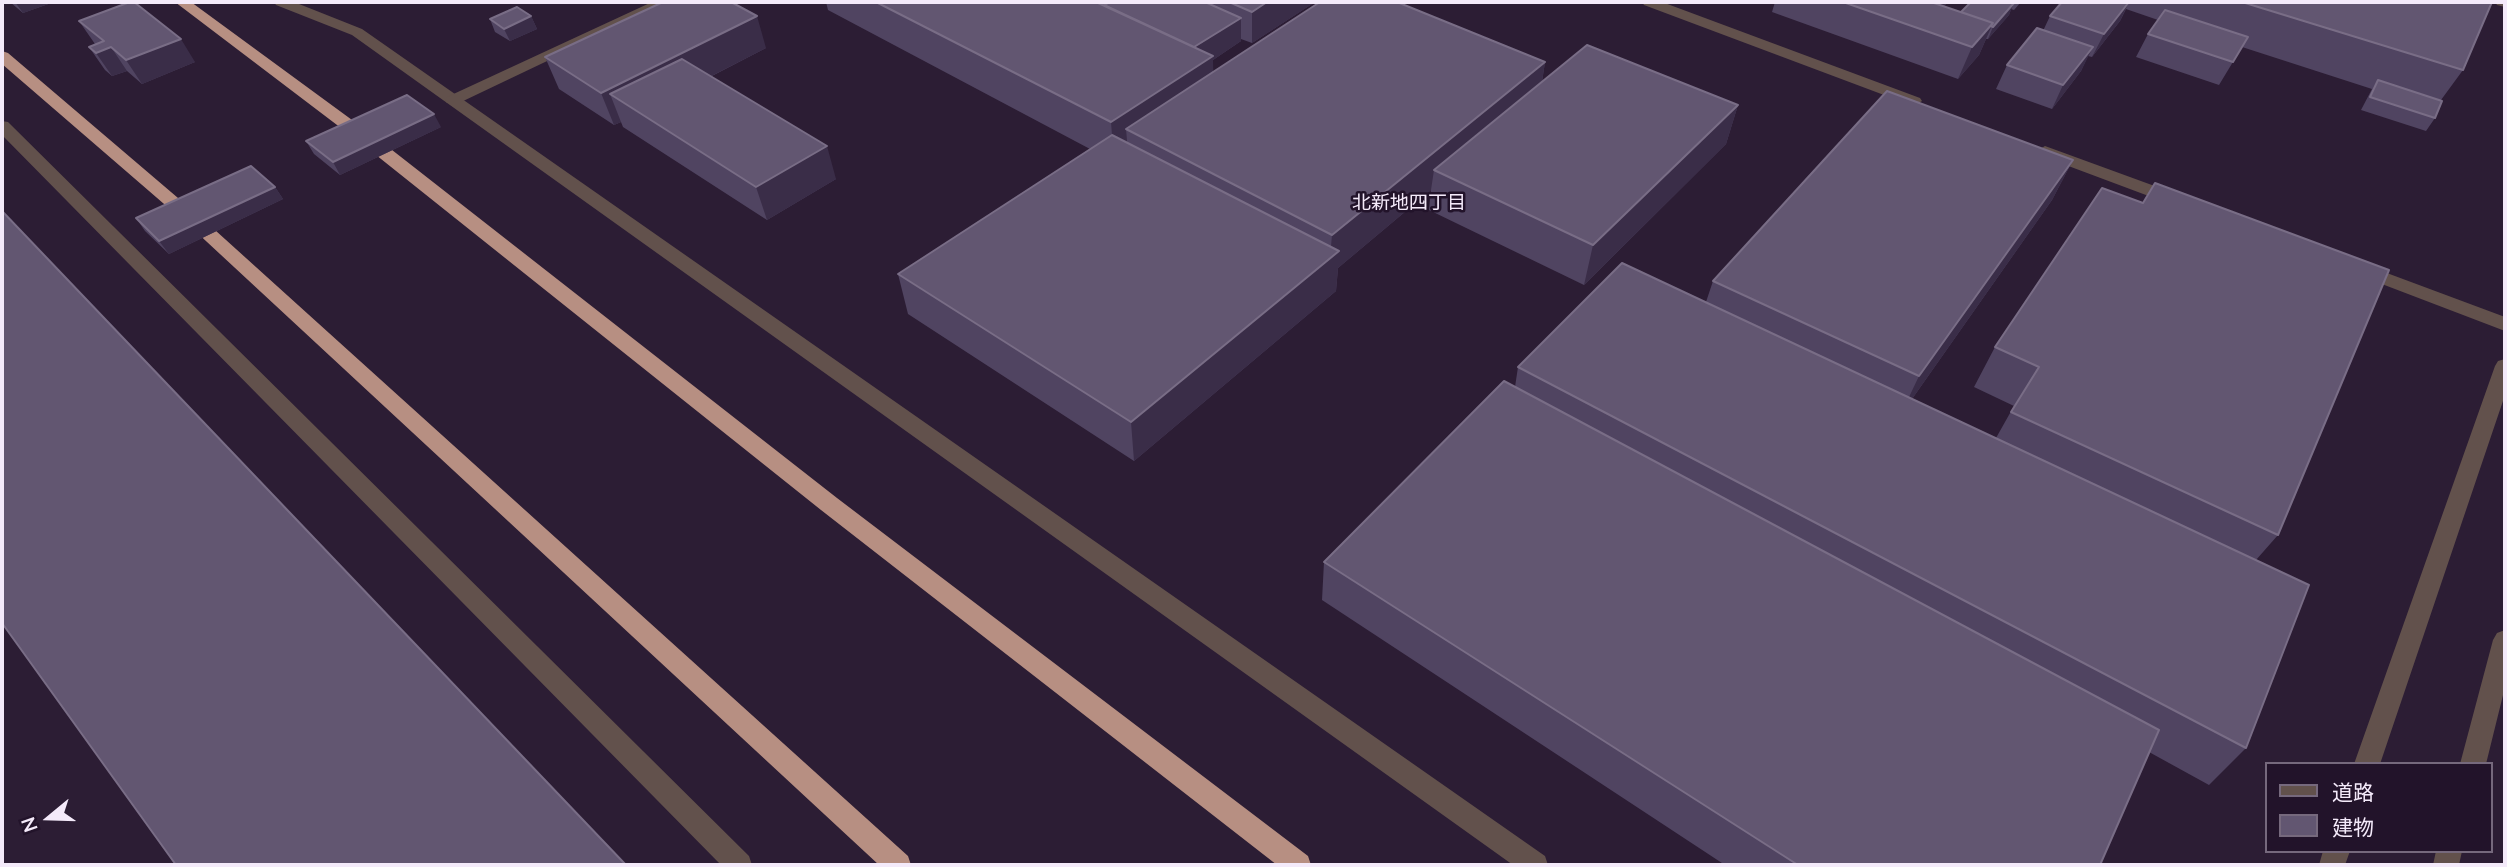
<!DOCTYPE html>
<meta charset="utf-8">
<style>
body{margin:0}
#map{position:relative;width:2507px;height:867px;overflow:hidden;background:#2c1d34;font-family:Mulish,"Noto Sans JP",sans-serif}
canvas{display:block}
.frame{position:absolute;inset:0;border:4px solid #f4eafa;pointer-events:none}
.legend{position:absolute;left:2265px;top:762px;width:228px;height:91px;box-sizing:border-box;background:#22132a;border:2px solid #76697d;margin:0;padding:9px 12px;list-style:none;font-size:21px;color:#f4eafa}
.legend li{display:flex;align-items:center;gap:14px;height:35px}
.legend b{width:35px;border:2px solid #76697d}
.north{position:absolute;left:14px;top:783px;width:70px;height:70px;-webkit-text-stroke:5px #22132a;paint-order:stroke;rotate:251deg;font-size:19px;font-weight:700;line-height:28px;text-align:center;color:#f4eafa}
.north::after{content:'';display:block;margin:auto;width:24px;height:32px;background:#f4eafa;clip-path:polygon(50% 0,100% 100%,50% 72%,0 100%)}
</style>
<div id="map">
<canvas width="2507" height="867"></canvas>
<div class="frame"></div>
<ul class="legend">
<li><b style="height:9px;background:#62514c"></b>道路</li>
<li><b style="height:19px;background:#625671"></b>建物</li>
</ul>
<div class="north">N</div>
</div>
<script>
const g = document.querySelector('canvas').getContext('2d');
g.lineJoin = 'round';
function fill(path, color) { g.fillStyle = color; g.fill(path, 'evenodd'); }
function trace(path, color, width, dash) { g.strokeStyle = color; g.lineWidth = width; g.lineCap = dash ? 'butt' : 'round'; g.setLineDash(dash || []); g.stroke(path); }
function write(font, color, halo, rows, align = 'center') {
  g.font = font + ' Mulish,"Noto Sans JP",sans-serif'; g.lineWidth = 5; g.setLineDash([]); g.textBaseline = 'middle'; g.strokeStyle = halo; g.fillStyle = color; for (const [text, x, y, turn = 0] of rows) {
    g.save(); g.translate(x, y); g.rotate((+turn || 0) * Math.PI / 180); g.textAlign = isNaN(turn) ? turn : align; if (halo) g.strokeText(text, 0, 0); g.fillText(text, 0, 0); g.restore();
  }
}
fill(new Path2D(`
 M274 2H294L362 29 1545 856 1548 865H1513L352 35 276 5Z
 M2 121 8 122 749 856 752 865H721L2 135Z`), '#62514c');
fill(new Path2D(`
 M652 2H671L459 103H447L445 100 447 97Z
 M1642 2H1662L1920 98 1922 101 1914 106 1908 104 1644 5Z
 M2495 2H2505V7L2497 5Z
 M2045 146 2182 196 2185 200 2176 205 2170 204 2039 155 2036 151Z
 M2360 263 2505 317V331L2353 273 2351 269 2353 265Z
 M2505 359V395L2380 764H2354L2495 366 2498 361Z
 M2505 630V687L2486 764H2460L2493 640 2497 633Z
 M2323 851H2350L2345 865H2319Z
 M2436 851H2462L2459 865H2433Z`), '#62514c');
fill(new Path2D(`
 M175 2H191L378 139 837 498 1308 856 1311 865H1277L821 510 366 147Z
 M2 51 8 53 205 221 908 856 911 865H879L193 229 2 64Z`), '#b78f82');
fill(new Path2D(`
 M10 2H54L23 13Z
 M826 2H1315L1252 43 1241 39V41L1213 60V72L1545 62 1542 82 1738 105 1726 144 1584 285 1429 210 1431 190 1338 268 1336 291 1134 461 908 314 898 274 1090 149 828 10Z
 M1775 2H1948L1944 6 1961 12 1971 2H2021L2014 10 2011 9 2009 15 1988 39H1986L1979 55 1958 79 1772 12Z
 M2062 2H2492L2463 70 2441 100 2435 118 2426 131 2361 110 2372 89 2242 47 2219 85 2136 57 2148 34 2158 20 2126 9 2120 21 2092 57 2088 56 2081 71 2052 109 1996 89 2007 65 2043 31 2050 16Z
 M531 16 537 29 510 41 495 32 490 19Z
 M79 21 195 62 142 84 127 71 112 76 105 70 89 47 95 44Z
 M766 48 710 77 836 179 767 220 623 127 621 122 614 125 559 89 545 57Z
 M441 127 340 175 314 154 306 141Z
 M2073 160 2052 200 1912 399 1996 438 2014 406 1974 387 1995 347 2102 188 2278 535 2256 560 2246 748 2209 785 2149 752 2100 865H1725L1322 600 1324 562 1515 387 1518 367 1706 302 1713 281Z
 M275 187 283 199 169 254 145 231 136 218Z`), '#504461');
fill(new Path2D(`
 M15 2H54L23 13Z
 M1267 2H1315L1252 43V12Z
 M1939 2H1948L1932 19Z
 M2129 2 2120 21 2092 57 2104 34Z
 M2014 3 2009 15 1988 39 1993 27Z
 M531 16 537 29 510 41 504 29Z
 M757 16 766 48 639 113 610 94 621 122 614 125 601 93Z
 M1241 18V41L1213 60 1214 95 1126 129 1128 152 1114 161 1111 122 1186 53Z
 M1993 23 1979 55 1958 79 1972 47Z
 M181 39 195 62 142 84 126 60Z
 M111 47 127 71 112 76 96 53Z
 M2093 47 2081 71 2052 109 2063 85Z
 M1545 62 1539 101 1434 170 1431 190 1338 268 1336 291 1134 461 1131 422 1330 258 1332 235Z
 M1738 105 1726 144 1584 285 1593 245Z
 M434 114 441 127 340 175 333 162Z
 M827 146 836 179 767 220 756 187Z
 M2073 160 2052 200 1900 416 1919 376Z
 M275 187 283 199 169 254 159 241Z`), '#3a2d48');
const building = new Path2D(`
 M130 2H134L181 39 126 60 111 47 96 53 89 47 104 41 79 21Z
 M663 2H731L757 16 601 93 545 57Z
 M876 2H1096L1213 56 1111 122Z
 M1110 2H1205L1241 18 1194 47 1104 5Z
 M1229 2H1267L1252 12Z
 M1320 2H1397L1545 62 1332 235 1126 129Z
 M1843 2H1931L1993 23 1972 47Z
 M1971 2H2011L2014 3 1993 27 1991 26 1993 23 1961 12Z
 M2062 2H2129L2104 34 2050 16Z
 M2242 2H2492L2463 70Z
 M517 7 531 16 504 29 490 19Z
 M2165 10 2248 37 2233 62 2148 34Z
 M2037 28 2093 47 2063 85 2007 65Z
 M1587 45 1738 105 1593 245 1434 170Z
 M682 59 827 146 756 187 610 94Z
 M2378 80 2442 101 2435 118 2370 97Z
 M1887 91 2073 160 1919 376 1713 281Z
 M407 95 434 114 333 162 306 141Z
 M1112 135 1339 251 1131 422 898 274Z
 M251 166 275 187 159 241 136 218Z
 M2155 183 2389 270 2278 535 2011 412 2039 367 1995 347 2102 188 2143 203Z
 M2 211 626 865H176L2 623Z
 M1622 263 2309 585 2246 748 1518 367Z
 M1504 381 2159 730 2100 865H1798L1324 562Z`);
fill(building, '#625671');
trace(building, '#796d86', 2);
write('19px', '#f4eafa', '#22132a', [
 ["北新地四丁目",1409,203]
]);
</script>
